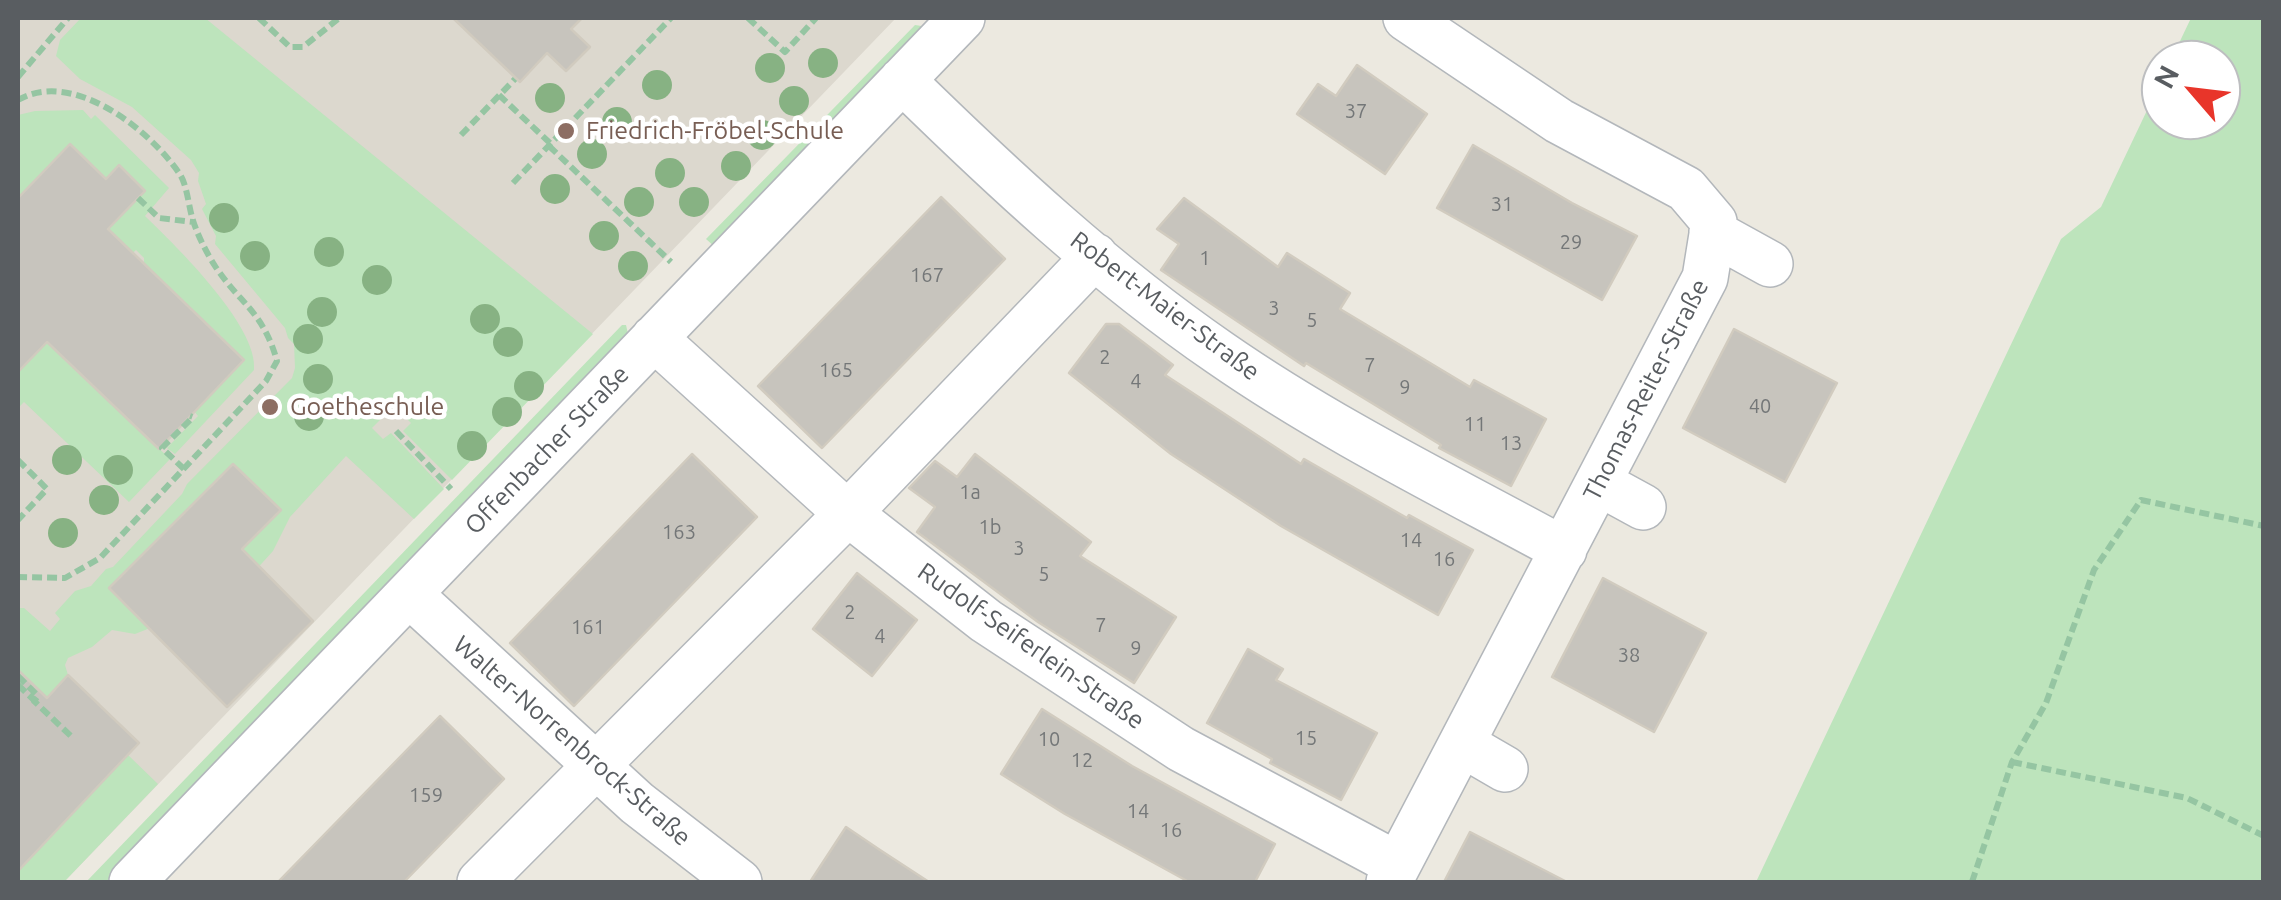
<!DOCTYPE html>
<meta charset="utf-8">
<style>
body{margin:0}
#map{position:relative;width:2281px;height:900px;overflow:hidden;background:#ece9e0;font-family:Ubuntu,sans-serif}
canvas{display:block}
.frame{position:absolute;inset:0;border:20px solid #595d61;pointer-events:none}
.north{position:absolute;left:2141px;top:40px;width:100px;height:100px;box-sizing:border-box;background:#fff;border:2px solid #bdbec0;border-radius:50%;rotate:298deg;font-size:28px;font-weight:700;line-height:40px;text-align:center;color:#595d61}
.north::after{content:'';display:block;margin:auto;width:35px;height:45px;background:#e8352a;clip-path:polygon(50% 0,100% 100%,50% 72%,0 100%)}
</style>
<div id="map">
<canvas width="2281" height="900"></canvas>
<div class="frame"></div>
<div class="north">N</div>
</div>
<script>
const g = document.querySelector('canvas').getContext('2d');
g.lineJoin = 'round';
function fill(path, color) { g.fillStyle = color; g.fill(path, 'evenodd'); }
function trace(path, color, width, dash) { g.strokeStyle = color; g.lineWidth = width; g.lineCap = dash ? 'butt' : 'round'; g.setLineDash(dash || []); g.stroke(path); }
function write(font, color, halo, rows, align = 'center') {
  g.font = font + ' Ubuntu,sans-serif'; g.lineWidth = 9; g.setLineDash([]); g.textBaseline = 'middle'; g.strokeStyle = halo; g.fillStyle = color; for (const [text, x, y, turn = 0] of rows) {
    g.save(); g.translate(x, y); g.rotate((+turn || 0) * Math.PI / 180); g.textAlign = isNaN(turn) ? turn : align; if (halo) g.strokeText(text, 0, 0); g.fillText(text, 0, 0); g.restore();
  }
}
fill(new Path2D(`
 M18 18 35 20 38 18H896L64 882H18Z`), '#dcd8ce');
fill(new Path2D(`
 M81 18H205L593 334 452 480 403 431 411 423 394 406 372 428 383 439 391 433 444 489 414 519 346 456 290 517 273 551 233 595 135 634 112 630 92 647 68 658 65 665 68 675 47 698 18 671V608H24L50 631 60 619 55 613 75 591 91 586 106 569 113 567 182 494 187 484 292 378 295 368 294 344 288 338 285 328 215 244 216 236 202 209 206 204 198 181 199 173 191 160 132 107 80 79 56 56 60 40Z
 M2191 18H2263V882H1756L2061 239 2101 207 2161 81V120H2221V60H2171Z
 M915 25 928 27 716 248 706 239Z
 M83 110 91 119 95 115 169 188 145 216C176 246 259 327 254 370L175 454 167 448 198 416 194 411 244 360 144 264V258L136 250 123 262 100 239 145 190 119 165 106 179 70 144 18 198V115L35 111Z
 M622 325H626L629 338 106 882H86Z
 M47 342 170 459 129 502 24 402 18 408V372Z
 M128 755 158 784 64 882H18V871Z`), '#bde4bc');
const building = new Path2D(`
 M453 18H582L571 29 590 47 566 71 547 53 520 82Z
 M1357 65 1427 114 1385 174 1297 114 1318 84 1336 96Z
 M70 144 106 179 119 165 145 191 108 229 244 360 159 449 47 342 18 372V198Z
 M1473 145 1572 203 1637 236 1602 300 1437 208Z
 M941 197 1005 259 822 448 758 386Z
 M1184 198 1278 267 1287 253 1350 293 1340 309 1470 387 1474 380 1546 419 1511 486 1439 448 1441 445 1306 363 1304 366 1161 270 1179 244 1157 229Z
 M1106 324H1119L1173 365 1165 375 1301 464 1304 459 1407 518 1409 515 1473 550 1438 615 1281 526 1171 454 1069 373Z
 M1734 329 1837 383 1785 482 1683 428Z
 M692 454 757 517 574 706 510 643Z
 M975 454 1091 542 1080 556 1176 617 1134 683 1038 622 917 532 935 507 909 488 935 461 957 477Z
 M233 464 281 510 242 549 313 621 227 707 109 588Z
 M857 573 917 620 872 676 813 629Z
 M1603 578 1706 633 1654 732 1552 677Z
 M1248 649 1283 669 1276 680 1377 733 1341 800 1270 763 1272 759 1207 723Z
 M18 670 47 698 68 675 139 743 18 871Z
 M1042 709 1132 766 1275 844 1255 882H1189L1065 814 1001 774Z
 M440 716 504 779 404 882H278Z
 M846 827 880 850 929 882H810Z
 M1470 832 1567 882H1444Z`);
fill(building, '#c7c4bd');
trace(building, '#d1cbbf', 2.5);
const minor = new Path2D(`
 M902 80C1001 177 1105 274 1220 353 1328 428 1448 487 1564 550
 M1712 232 1770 264
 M654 338 839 506 986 621 1181 749 1398 865
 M1599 483 1643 507
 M409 594 637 803 739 882
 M1462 744 1505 769
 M132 882 962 18
 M480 882 860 501 1095 256
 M1389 882 1705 278 1714 222 1686 189 1559 121 1406 18`);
trace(minor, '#b3b7bb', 48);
trace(new Path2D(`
 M259 18 290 47H303L338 19
 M748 18 785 52 816 18
 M18 77 68 18
 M499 95 551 144
 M18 100C72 69 148 128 179 173 187 184 188 203 192 217 196 232 206 252 215 266 240 304 263 311 277 361L266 381 100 558 65 578 18 577
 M461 135 515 79
 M549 146 671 262
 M513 183 671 18
 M138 198 159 218 193 222
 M396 431 451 489
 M18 460 47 489 18 520
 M184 469 162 448 193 417 190 416
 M18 676 38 696 34 701 73 738
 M18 685 36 702
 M2012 762 2187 798 2264 836
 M1972 882 2012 762 2046 703 2094 570 2141 500 2264 526`), '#95c5a2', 6, [10, 5]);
trace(minor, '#fff', 45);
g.fillStyle = '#87b283';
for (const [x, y] of [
 [823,63],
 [770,68],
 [657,85],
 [550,98],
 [794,101],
 [617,122],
 [762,135],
 [592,154],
 [736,166],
 [670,173],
 [555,189],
 [639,202],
 [694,202],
 [224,218],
 [604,236],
 [329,252],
 [255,256],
 [633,266],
 [377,280],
 [322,312],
 [485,319],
 [308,339],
 [508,342],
 [318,379],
 [529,386],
 [507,412],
 [309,416],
 [472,446],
 [67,460],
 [118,470],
 [104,500],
 [63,533]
]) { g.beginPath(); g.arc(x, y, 15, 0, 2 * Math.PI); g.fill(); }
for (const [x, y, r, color] of [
 [566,131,10,"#8d6e63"],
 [270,407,10,"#8d6e63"]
]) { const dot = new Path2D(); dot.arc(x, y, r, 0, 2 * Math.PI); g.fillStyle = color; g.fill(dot); trace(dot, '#fff', 4); }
write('20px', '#747778', null, [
 ["37",1356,111],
 ["31",1502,204],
 ["29",1571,242],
 ["1",1205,258],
 ["167",927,275],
 ["3",1274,308],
 ["5",1312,320],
 ["2",1105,357],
 ["7",1370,365],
 ["165",836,370],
 ["4",1136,381],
 ["9",1405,387],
 ["40",1760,406],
 ["11",1475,424],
 ["13",1511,443],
 ["1a",970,492],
 ["1b",990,527],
 ["163",679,532],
 ["14",1411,540],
 ["3",1019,548],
 ["16",1444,559],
 ["5",1044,574],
 ["2",850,612],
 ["7",1101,625],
 ["161",588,627],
 ["4",880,636],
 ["9",1136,648],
 ["38",1629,655],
 ["15",1306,738],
 ["10",1049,739],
 ["12",1082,760],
 ["159",426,795],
 ["14",1138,811],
 ["16",1171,830]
]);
write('25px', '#785e54', '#fff', [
 ["Friedrich-Fröbel-Schule",586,131],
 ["Goetheschule",290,407]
], 'left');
write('25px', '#595d61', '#fff', [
 ["Robert-Maier-Straße",1165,306,37],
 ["Thomas-Reiter-Straße",1646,390,-63],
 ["Offenbacher Straße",547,450,-46],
 ["Rudolf-Seiferlein-Straße",1031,646,35],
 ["Walter-Norrenbrock-Straße",572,741,41]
]);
</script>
